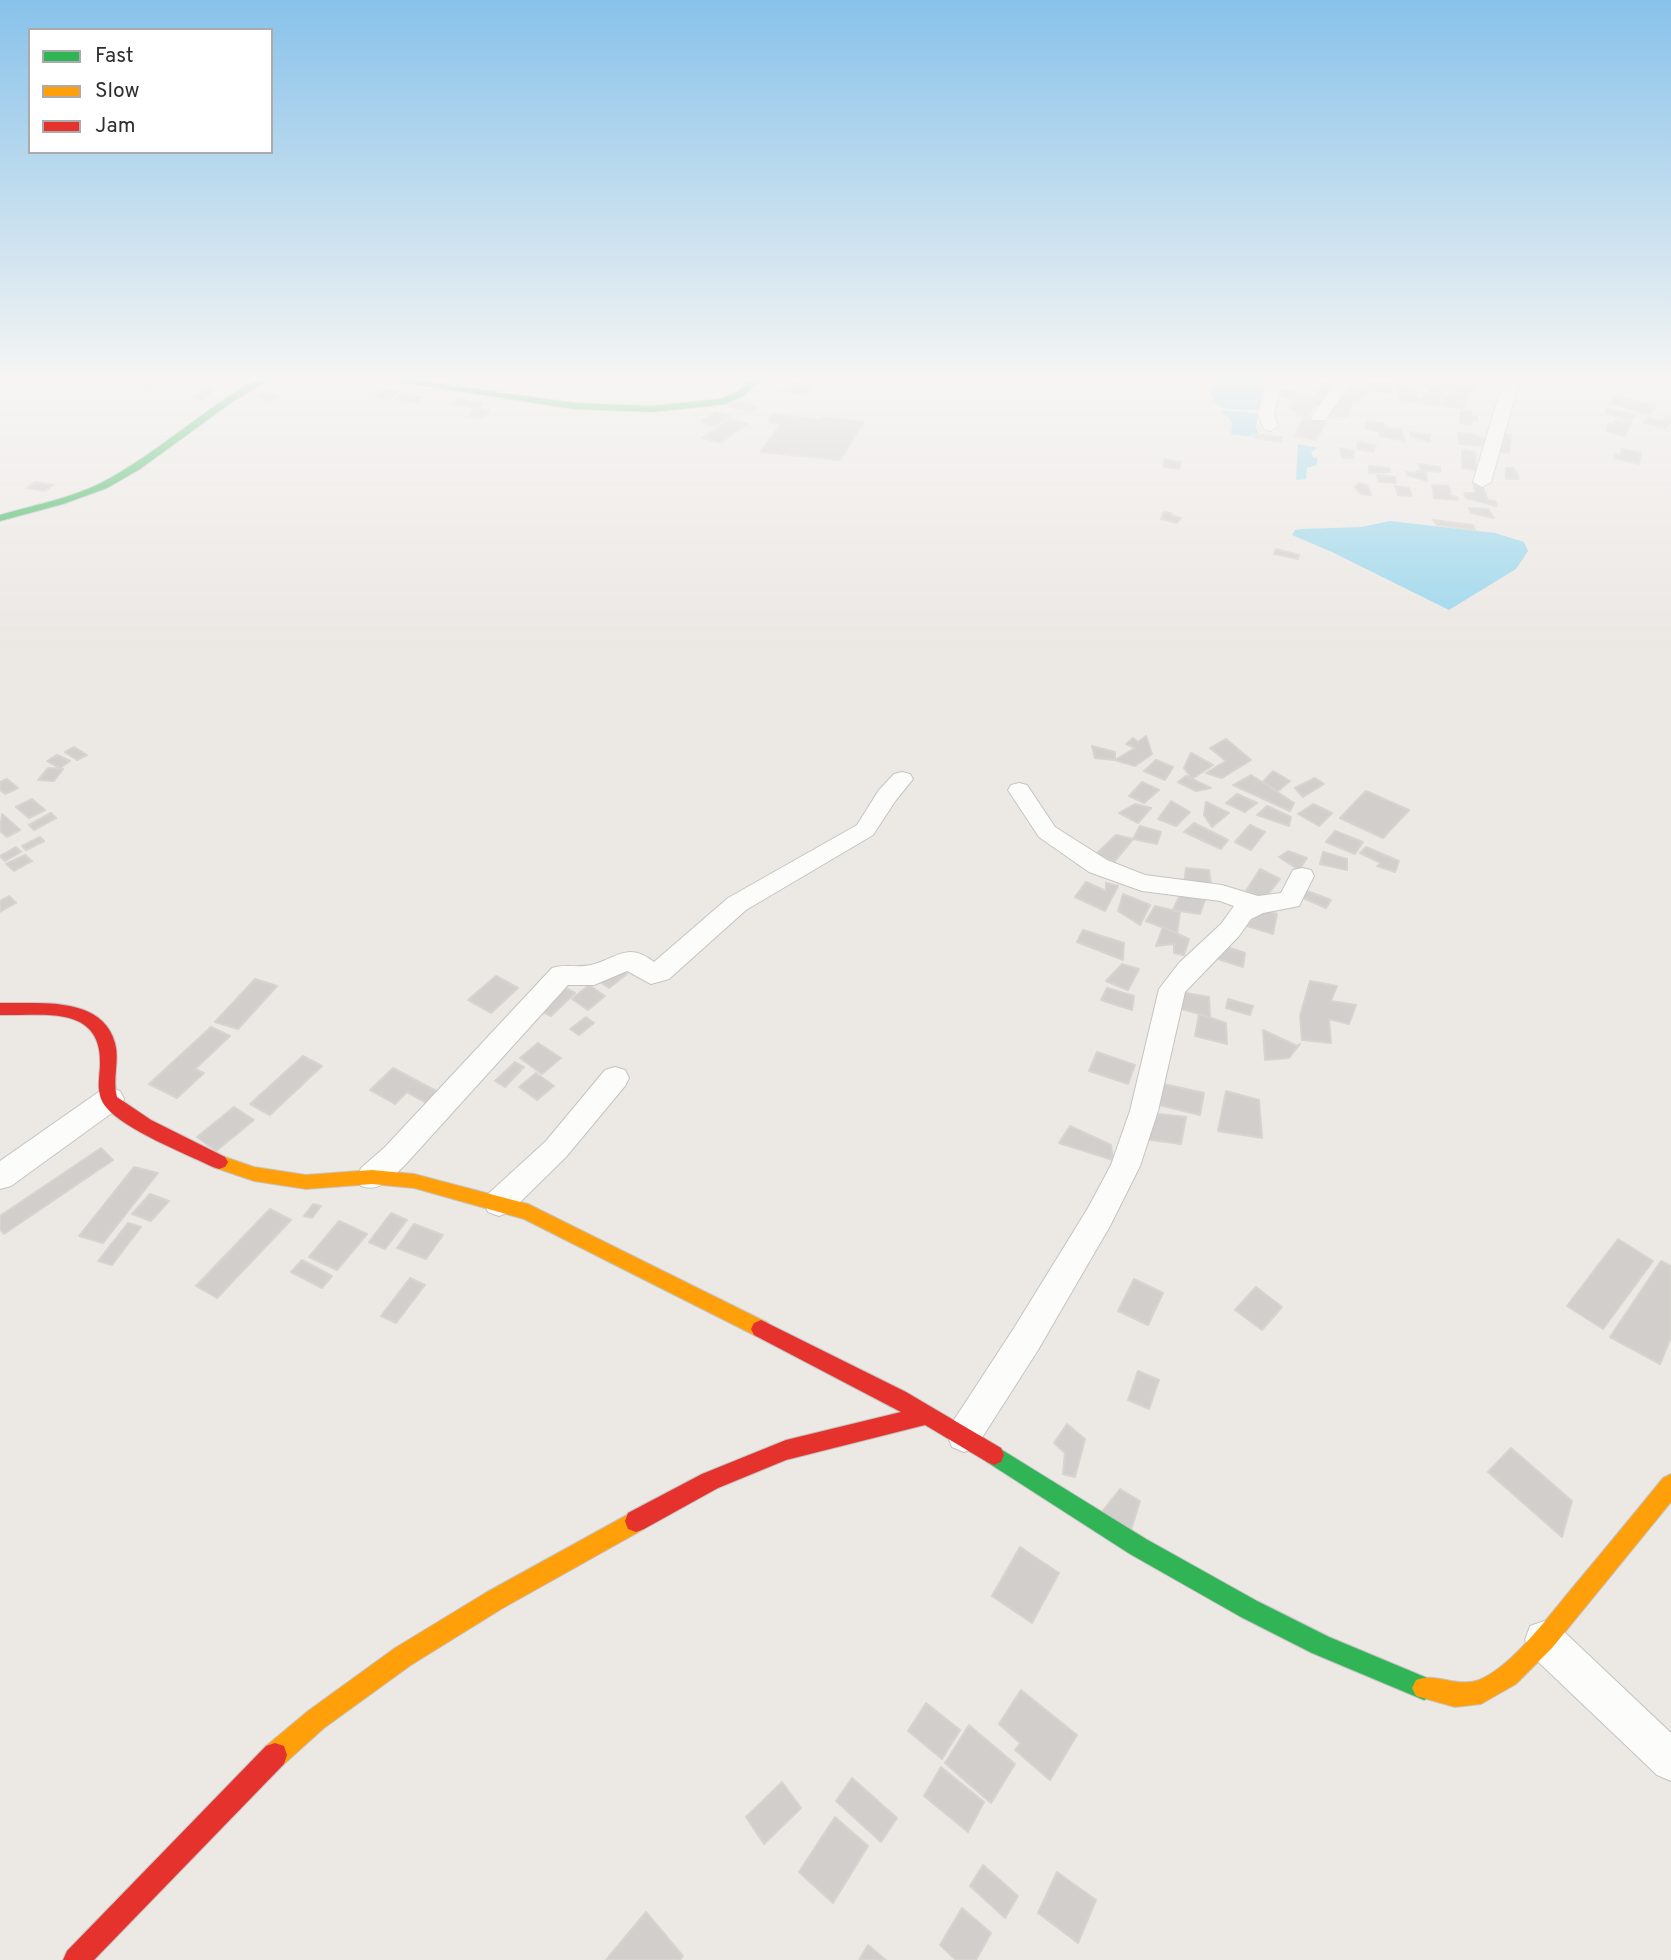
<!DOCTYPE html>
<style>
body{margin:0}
#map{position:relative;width:1671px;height:1960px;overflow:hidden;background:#ece8e4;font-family:Overpass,sans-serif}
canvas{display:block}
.legend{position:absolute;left:28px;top:28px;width:245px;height:126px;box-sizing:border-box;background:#fff;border:2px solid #ababab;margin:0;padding:9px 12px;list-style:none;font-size:21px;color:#2e2e2e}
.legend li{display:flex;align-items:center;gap:14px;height:35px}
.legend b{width:35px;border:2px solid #ababab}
</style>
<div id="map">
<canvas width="1671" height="1960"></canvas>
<ul class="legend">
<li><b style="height:9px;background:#30b455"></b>Fast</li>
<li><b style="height:9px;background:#ff9f0a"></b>Slow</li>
<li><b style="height:9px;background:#e5322d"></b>Jam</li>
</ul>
</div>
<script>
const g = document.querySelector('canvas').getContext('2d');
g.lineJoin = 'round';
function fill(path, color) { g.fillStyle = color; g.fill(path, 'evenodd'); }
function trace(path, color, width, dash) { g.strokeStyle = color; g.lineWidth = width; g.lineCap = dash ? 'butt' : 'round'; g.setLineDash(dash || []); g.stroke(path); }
fill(new Path2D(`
 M1213 378H1271L1263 410C1239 409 1201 415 1213 378Z
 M1220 410 1258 414 1256 427 1259 435 1253 434 1252 437 1231 434 1232 422Z
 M1298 444 1318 448 1311 452 1313 457 1317 458V465L1307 468 1306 479 1296 480Z
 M1390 521 1495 533 1524 542 1528 551 1516 569 1449 610 1332 552 1292 535 1295 530 1302 529 1361 527Z`), '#99d6ec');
const building = new Path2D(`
 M153 378H166L150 388 141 386Z
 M1393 378H1420L1422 385 1406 384 1405 381Z
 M1421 378H1453L1458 379 1456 388 1443 389 1444 394 1428 392 1429 387 1424 386 1425 381Z
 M1460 378H1475L1476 390H1473L1471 393 1455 390 1457 385H1461Z
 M792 382 815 386 805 395 782 390Z
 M1376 382 1391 384V393L1366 390 1367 384 1376 385Z
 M1322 384 1339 387 1331 399 1315 395Z
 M1394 384 1412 386 1416 389 1415 402 1398 400 1399 388 1394 387Z
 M205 387 216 388 203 399 192 398Z
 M1350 388 1368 390 1366 396H1360L1359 402 1352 403 1347 416 1330 417 1328 408Z
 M384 390 398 392 388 400 374 397Z
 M1278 390 1296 392 1294 401 1277 394Z
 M1448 391 1468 393 1463 409 1444 406V394L1449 395Z
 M264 392 280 397 271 401 255 396Z
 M1422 393 1440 395 1441 406 1415 402V397L1423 398Z
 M402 394 423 397 417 402 396 399Z
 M1299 394 1323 399 1321 405 1297 401Z
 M1617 396 1657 407 1649 414 1609 403Z
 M458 400 483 403 479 408 454 405Z
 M736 402 758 407 751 412 729 406Z
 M1295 402 1314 406 1306 417 1297 415V411L1289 408Z
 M475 408 490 410 484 417 469 416Z
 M1607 409 1635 415 1630 421 1606 413Z
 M1461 411H1471V416L1477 417 1478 421 1472 420V425L1460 423Z
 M716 412 730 416 714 426 701 421Z
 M772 414 821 420 823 417 864 422 840 460 760 452 781 424 768 422Z
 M1666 416 1671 417V422L1665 428 1644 423 1647 417 1662 421Z
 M1303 418 1326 422 1316 440 1295 436Z
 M730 419 748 424 720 443 702 438Z
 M1616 420 1632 423 1624 436 1607 431 1608 423 1615 425Z
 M1366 422 1383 423 1385 428 1401 429 1405 441 1380 436 1378 434 1384 433 1366 429Z
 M1410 432 1430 435V442L1410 436Z
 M1458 433 1471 434 1485 439 1481 446 1459 444Z
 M1502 434 1511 435 1509 453 1499 451Z
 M1254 435H1265L1282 437 1280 442 1255 438Z
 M1358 442 1376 445 1373 452 1357 449Z
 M1340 448 1354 451 1353 458H1342Z
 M1621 449 1641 453 1639 464 1614 458 1616 454 1621 455Z
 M1462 450 1475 452 1476 470 1462 468Z
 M1164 459 1181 462 1179 469 1164 467Z
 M1419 464 1440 467V472L1421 470Z
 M1369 466 1389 468 1390 472 1369 473Z
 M1506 468H1514L1519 479H1506Z
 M1417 471 1426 472 1427 481 1407 475 1406 472 1416 473Z
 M1377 475 1395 477 1396 483 1379 482Z
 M35 482 53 485 45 491 27 488Z
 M1359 483 1367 485 1371 495 1361 494 1355 487Z
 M1473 483 1482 484 1488 500 1495 501 1497 506 1466 498 1464 493H1476Z
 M1432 485 1449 486 1451 496 1457 497 1458 500 1434 498Z
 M1395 486 1409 488 1412 496 1398 495Z
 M1469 508 1488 509 1494 518 1471 513Z
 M1164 512 1171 513V515L1181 518 1177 523 1161 519Z
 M1433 520 1473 525 1475 530 1437 525Z
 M1276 549 1299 555 1298 559 1274 554Z
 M1146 736 1152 754 1135 766 1115 760 1135 748 1126 744 1133 738 1138 742Z
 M1226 739 1251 760 1222 778 1206 773 1226 761 1210 748Z
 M1092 746 1115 752V760L1095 758Z
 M74 747 87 755 77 760 65 752Z
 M1191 753 1213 765 1192 779 1184 768Z
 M57 755 70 761 60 768 47 761Z
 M1156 760 1173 767 1165 780 1144 771Z
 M48 768 63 769 54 781 38 780Z
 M1273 771 1290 781 1278 791 1263 782Z
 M1251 775 1294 803 1290 811 1233 785Z
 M1186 776 1192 779 1211 788 1196 791 1178 782Z
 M1315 778 1324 784 1303 797 1295 788Z
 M7 779 18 788 5 794 0 790V782Z
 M1142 782 1159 790 1144 803 1129 796Z
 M1366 791 1409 810 1383 838 1340 818Z
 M1237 794 1257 803 1245 812 1226 803Z
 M32 799 45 810 29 818 16 807Z
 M1171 801 1190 812 1176 826 1158 819Z
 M1206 802 1229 813 1212 827 1204 815Z
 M1135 804 1151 808 1138 823 1119 813Z
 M1313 804 1332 813 1319 826 1298 814Z
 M1267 806 1291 817 1289 826 1257 815Z
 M51 813 56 818 34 830 29 825Z
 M2 814 20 830 7 837 0 831Z
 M1194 823 1228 840 1221 849 1184 832Z
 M1250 825 1265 832 1251 850 1235 842Z
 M1140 826 1161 832 1157 844 1133 839Z
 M1335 831 1363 842 1355 854 1326 842Z
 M1116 835 1133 839 1114 862 1096 854Z
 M40 837 44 841 26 850 22 846Z
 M16 847 21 852 5 861 0 856Z
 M1366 847 1399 861 1395 872 1377 866 1381 863 1360 853Z
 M1288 851 1307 858 1299 870 1279 857Z
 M1323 852 1347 859V870L1320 864Z
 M25 855 32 861 14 871 6 864Z
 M1186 868 1209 870 1211 885 1184 884Z
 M1260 869 1280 879 1265 898 1246 891Z
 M1086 882 1106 891V883L1118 886 1105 911 1075 897Z
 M1302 889 1331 900 1326 908 1301 897Z
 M1181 893 1205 900 1200 914 1173 910Z
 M1123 894 1150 905 1140 925 1118 911Z
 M9 896 16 903 0 912V901Z
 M1155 906 1180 912 1177 933 1146 921Z
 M1262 908 1277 914 1273 934 1247 926Z
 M1163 927 1189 939 1184 955 1174 953V944L1156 946Z
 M1083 930 1124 943 1123 960 1077 942Z
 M1221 945 1245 953 1243 967 1218 959Z
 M1122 964 1139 969 1128 990 1106 981Z
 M618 968 627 974 609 988 600 982Z
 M496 976 518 988 491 1013 468 1000Z
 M255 979 277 986 238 1029 215 1022Z
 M1310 981 1337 986 1331 1001 1356 1005 1349 1024 1329 1019 1331 1043 1302 1040 1300 1016Z
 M558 984 575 993 551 1016 534 1008Z
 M589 985 605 996 588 1010 572 999Z
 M1107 988 1134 996 1132 1010 1101 1000Z
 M1180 992 1209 997 1210 1017 1178 1008Z
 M1228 999 1253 1006 1250 1015 1226 1008Z
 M1199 1014 1226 1023 1227 1044 1195 1036Z
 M586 1017 594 1023 579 1035 570 1029Z
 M211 1027 230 1036 195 1069 204 1073 177 1098 149 1084Z
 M1263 1030 1297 1046 1300 1044 1289 1058 1265 1060Z
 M538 1043 561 1058 542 1074 520 1058Z
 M1097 1052 1135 1065 1128 1084 1089 1071Z
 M303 1056 322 1066 270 1115 250 1104Z
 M515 1062 524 1067 505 1087 495 1081Z
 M393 1068 438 1092 427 1103 407 1092 395 1104 370 1090Z
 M536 1073 554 1086 537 1100 519 1087Z
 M1159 1083 1204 1093 1200 1115 1151 1103Z
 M1226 1091 1259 1100 1262 1138 1218 1131Z
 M234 1107 254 1120 216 1151 197 1137Z
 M1159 1114 1186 1117 1181 1144 1137 1138Z
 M1070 1126 1111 1145 1113 1160 1059 1143Z
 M101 1148 113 1160 4 1234 0 1229V1216Z
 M134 1167 158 1173 103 1243 79 1236Z
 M150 1194 169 1201 151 1221 132 1214Z
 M313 1204 321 1206 312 1218 304 1216Z
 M270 1209 291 1220 217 1298 196 1286Z
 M391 1213 407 1220 385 1249 369 1242Z
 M339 1221 367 1234 337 1270 309 1257Z
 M128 1223 141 1227 112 1265 98 1261Z
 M414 1224 443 1235 426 1259 397 1248Z
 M1618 1239 1653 1261 1603 1329 1567 1306Z
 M302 1260 332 1276 322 1288 291 1272Z
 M1661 1261 1671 1266V1337L1660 1364 1610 1337Z
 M410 1278 425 1285 396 1323 381 1316Z
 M1134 1279 1163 1293 1148 1325 1118 1311Z
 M1256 1287 1282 1307 1262 1330 1235 1310Z
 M1138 1371 1159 1380 1149 1409 1128 1400Z
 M1067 1424 1085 1439 1075 1477 1063 1474 1065 1453 1054 1443Z
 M1511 1448 1572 1501 1562 1537 1488 1472Z
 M1120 1489 1140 1501 1131 1530 1101 1513Z
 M1020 1547 1059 1573 1032 1623 992 1596Z
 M1021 1690 1077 1735 1050 1780 1015 1750 1020 1743 999 1724Z
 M926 1703 960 1730 942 1759 908 1731Z
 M969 1725 1015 1764 991 1803 945 1763Z
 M941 1767 984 1802 968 1832 924 1796Z
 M852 1778 897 1818 881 1842 836 1801Z
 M782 1782 801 1808 764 1844 746 1817Z
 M835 1817 868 1846 833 1903 799 1872Z
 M983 1865 1018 1896 1005 1918 970 1886Z
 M1057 1872 1096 1900 1078 1943 1038 1913Z
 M962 1908 991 1933 976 1960H956L940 1945Z
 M646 1912 683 1956 680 1960H606Z
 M868 1945 886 1960H859Z`);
fill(building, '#d1cecb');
trace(building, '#d7d4d0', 2);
const street = new Path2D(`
 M512 378H527L511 399H499L497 396Z
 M1266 378H1282L1274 415 1278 426 1270 431 1264 429 1258 415Z
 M1339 378H1354L1325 420H1313L1311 417Z
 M1504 378H1520L1491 482 1482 487 1473 482Z
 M902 772 910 774 913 779 896 800 873 835 746 910 669 979 651 984 627 971 594 985H568L405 1165C392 1177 381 1193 361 1186L357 1177 361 1168 385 1147 552 968C565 964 578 968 591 965 617 959 627 941 654 962L728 898 857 825 879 790 894 774Z
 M1019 783 1027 785 1055 827 1107 860 1145 875 1222 885 1258 896 1281 893 1293 870 1302 868 1311 870 1314 876 1299 906 1263 913 1251 919 1239 936 1185 992 1158 1111 1140 1166 1110 1226 1038 1350 976 1447 964 1452 952 1447 947 1435 952 1423 1014 1328 1088 1208 1111 1165 1130 1111 1159 989 1179 963 1221 924 1234 906 1220 901 1142 891 1089 872 1039 837 1008 790 1011 785Z
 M615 1067 625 1070 629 1078 625 1086 566 1157 510 1212 499 1216 488 1212 484 1203 488 1194 546 1141 605 1070Z
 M110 1088 120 1091 124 1099 120 1107 11 1186 0 1189V1161L100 1091Z
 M1544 1621 1558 1626 1671 1733V1781L1657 1775 1530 1654 1525 1640 1530 1626Z`);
const fast = new Path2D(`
 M260 378H272L232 402 140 469 107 488 63 504 0 521V515C38 504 78 497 112 477 164 448 207 406 260 378Z
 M374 378H399L574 403 652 406 721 399 737 392 752 378H762L743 396 726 404 652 412 574 409Z
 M994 1445 1146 1539 1257 1601 1329 1637 1432 1680 1436 1688 1432 1696 1424 1700 1312 1653 1241 1617 1130 1554 987 1462 984 1455 987 1448Z`);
const slow = new Path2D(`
 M219 1155 254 1167 306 1175 372 1170 414 1174 528 1204 768 1323 771 1329 768 1335 761 1338 754 1335 524 1219 414 1188 372 1184 306 1189 254 1181 213 1167 210 1162 213 1157Z
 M1671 1474V1502L1552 1648 1516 1684 1481 1704 1455 1707 1416 1696 1412 1688 1416 1680C1435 1672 1457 1688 1479 1680 1512 1667 1551 1613 1574 1586 1604 1550 1634 1514 1663 1478Z
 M636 1510 644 1513 647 1521 644 1529 503 1608 411 1665 324 1728 284 1764 275 1767 266 1764 263 1755 266 1746 308 1711 395 1648 487 1592Z`);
const jam = new Path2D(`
 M0 1003C38 1004 102 995 115 1043 120 1060 112 1079 117 1097L151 1120 225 1157 228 1162 225 1167 219 1169 213 1167C186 1154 123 1129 106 1107 96 1095 99 1081 100 1066 103 1004 44 1016 0 1015Z
 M761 1320 906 1392 1001 1448 1004 1455 1001 1462 994 1465 987 1462 925 1425 786 1460 718 1488 644 1529 636 1532 628 1529 625 1521 628 1513 702 1474 786 1440 901 1412 754 1335 751 1329 754 1323Z
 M275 1743 284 1746 287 1755 284 1764 94 1960H63L67 1951 266 1746Z`);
trace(street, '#c5c4c5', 2);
trace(fast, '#c5c4c5', 2);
trace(slow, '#c5c4c5', 2);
trace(jam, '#c5c4c5', 2);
fill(street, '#fcfcfb');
fill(fast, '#30b455');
fill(slow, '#ff9f0a');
fill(jam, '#e5322d');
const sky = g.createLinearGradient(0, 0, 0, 653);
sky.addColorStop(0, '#88c2ea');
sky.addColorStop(0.58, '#f6f5f3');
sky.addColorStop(1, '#f6f5f300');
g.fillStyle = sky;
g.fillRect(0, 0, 1671, 653);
</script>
